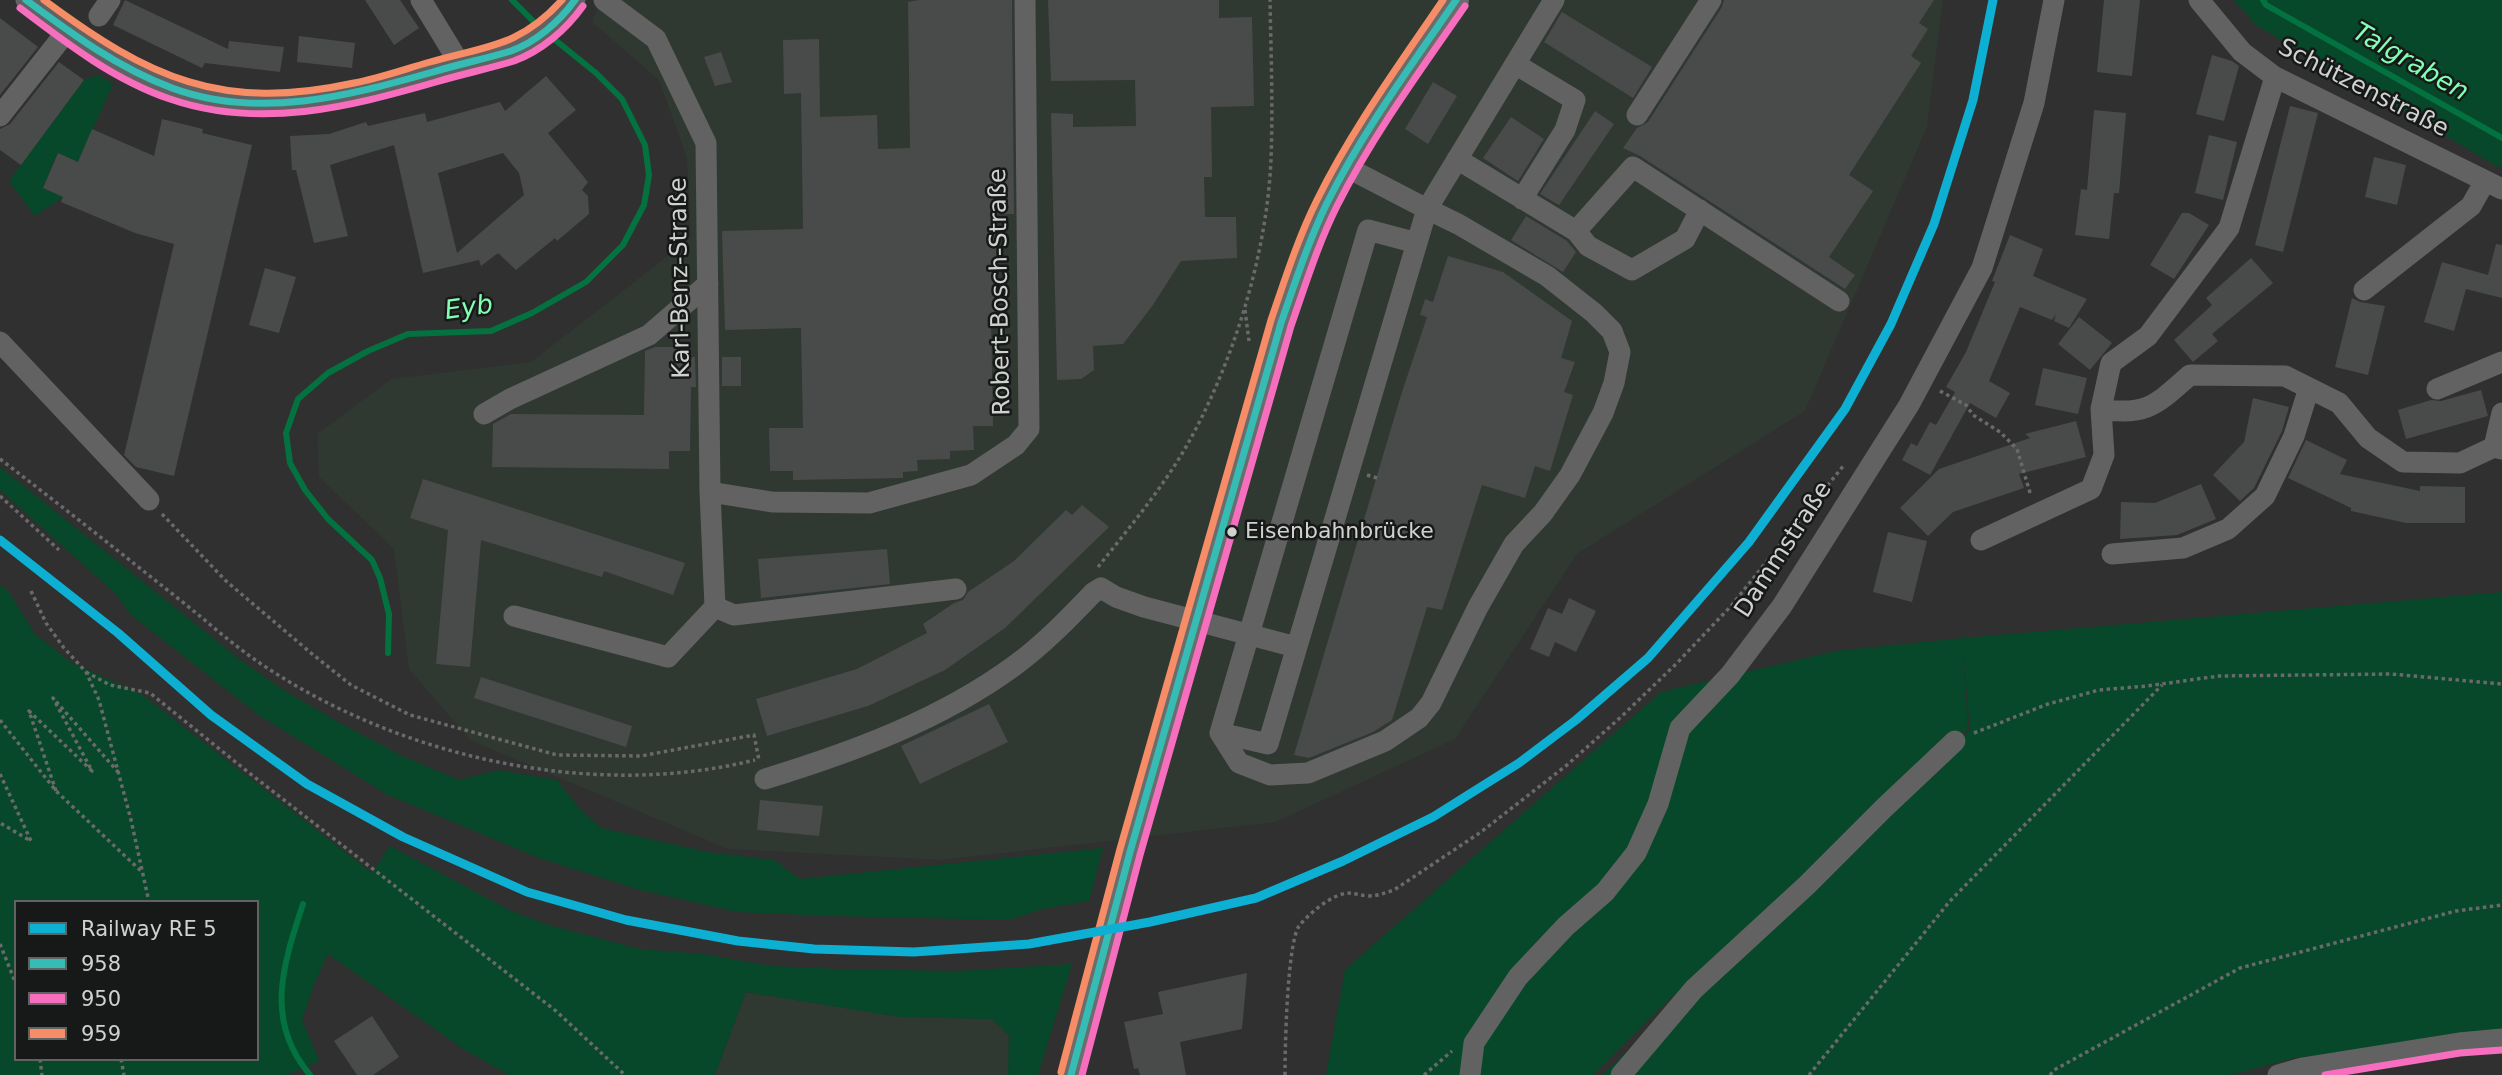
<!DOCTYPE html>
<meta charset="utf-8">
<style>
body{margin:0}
#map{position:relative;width:2502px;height:1075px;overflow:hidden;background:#2f302f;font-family:"DejaVu Sans",sans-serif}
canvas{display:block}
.legend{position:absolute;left:14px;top:900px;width:245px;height:161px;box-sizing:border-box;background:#171918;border:2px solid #616362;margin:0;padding:9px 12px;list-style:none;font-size:21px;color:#d0d2d0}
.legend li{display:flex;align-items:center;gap:14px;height:35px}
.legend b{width:35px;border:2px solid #616362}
</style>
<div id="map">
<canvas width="2502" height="1075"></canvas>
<ul class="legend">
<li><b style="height:9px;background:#0dafd3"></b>Railway RE 5</li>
<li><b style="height:9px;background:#35bcb4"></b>958</li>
<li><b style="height:9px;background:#f76ebf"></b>950</li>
<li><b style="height:9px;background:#f78d66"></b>959</li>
</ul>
</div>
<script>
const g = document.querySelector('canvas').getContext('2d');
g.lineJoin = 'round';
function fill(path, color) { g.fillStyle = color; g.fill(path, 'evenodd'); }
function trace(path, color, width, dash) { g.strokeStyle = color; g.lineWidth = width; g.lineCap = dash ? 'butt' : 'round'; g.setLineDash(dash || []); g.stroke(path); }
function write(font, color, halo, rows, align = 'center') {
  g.font = font + ' "DejaVu Sans",sans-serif'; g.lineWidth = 5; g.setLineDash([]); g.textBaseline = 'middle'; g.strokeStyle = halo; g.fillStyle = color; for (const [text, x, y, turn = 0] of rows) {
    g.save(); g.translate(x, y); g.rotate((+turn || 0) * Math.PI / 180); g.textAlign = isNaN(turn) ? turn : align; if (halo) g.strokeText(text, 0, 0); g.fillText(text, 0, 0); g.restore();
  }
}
fill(new Path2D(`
 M601 0H1943L1927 127 1805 411 1577 554 1455 739 1276 822 942 860 728 849 470 740 409 669 394 549 319 477 317 434 391 379 531 362 691 238 687 158 659 80 592 22Z
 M746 992 900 1017 992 1019 1009 1035 1008 1075H715Z`), '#303832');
fill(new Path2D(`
 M2234 0H2502V169L2256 25Z
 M98 75 113 84 78 162 57 153 43 188 63 197 35 216 9 181 84 80Z
 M0 467 239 659 285 691 340 723 400 755 459 780 498 770 557 780 579 808 601 828 707 852 774 860 800 879 1103 848 1089 901 1042 909 1009 920 831 916 737 912 640 890 539 858 388 795 260 716 131 615 115 593 0 490Z
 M0 585 8 591 35 634 72 663 141 694 372 873 390 846 511 911 548 925 640 949 703 954 771 966 837 969 957 971 1072 964 1038 1075H1008L1009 1035 992 1019 900 1017 746 992 715 1075H509L463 1049 328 954 315 982 302 1020 319 1061 287 1075H0ZM16 902H257V1059H16Z
 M2502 592V1031L2294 1058 2230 1075H1602L1693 989 1894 810 1970 730 1963 648 1968 729 1672 997 1593 1075H1326L1345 970 1661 692 1836 651 1963 638Z`), '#064829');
trace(new Path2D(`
 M512 0 540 28
 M2263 0 2266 5 2502 138
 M388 653 389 614 380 578 372 560 328 519 305 490 290 463 286 433 298 399 328 373 368 351 408 334 491 331 532 313 586 282 623 245 644 205 649 175 645 145 622 99 596 73 549 35
 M303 904C283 965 264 1021 310 1075`), '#047140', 6);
fill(new Path2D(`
 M125 0 228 49 229 41 284 47 280 72 205 63 202 68 113 25Z
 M365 0H400L419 28 394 45Z
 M919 0H1012L1014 214H996L997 320H991L993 426H973L974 450 950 451V459L917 460 918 471 903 472V478L793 480V471H770L769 428H803L801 328 725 330 722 231 803 229 801 93 784 94 783 40 819 39 820 117 877 115 878 149 910 148 908 2Z
 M1048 0H1219V18L1252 17 1254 106 1211 107 1212 177H1204L1205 217H1236L1237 258 1181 261 1153 305 1123 344 1093 346 1094 370 1081 379 1057 380 1051 113 1073 114V127L1136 126 1135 80 1051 81Z
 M1724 0H1934L1919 23 1928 29 1911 56 1921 63 1849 175 1873 191 1829 257 1855 275 1845 289 1640 156 1623 148 1637 128 1648 122 1722 7Z
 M2104 0H2140L2132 76 2097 72Z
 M1562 12 1652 67 1633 98 1544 42Z
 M0 18 38 47 0 95Z
 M299 36 355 43 352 68 297 62Z
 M721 52 732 82 715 86 704 57Z
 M2212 55 2232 61 2239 66 2224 121 2196 114Z
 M59 62 84 80 21 165 0 150V129L10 124Z
 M546 76 576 110 548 133 588 182 582 190 588 196 589 214 557 241 555 238 516 270 498 253 481 266 479 260 423 273 394 145 330 165 348 236 314 243 296 170H292L290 136 329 134 366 122 368 126 425 113 427 122 500 102 505 111ZM503 153 519 173 524 195 457 253 438 173Z
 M1433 82 1457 96 1428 144 1405 129Z
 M2290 106 2318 113 2283 252 2255 245Z
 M2094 110 2126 113 2119 193H2114L2109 239 2075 235 2081 189 2087 190Z
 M1595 111 1614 124 1559 205 1540 194Z
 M1511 117 1544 139 1518 181 1483 158Z
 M162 119 203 129 202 133 252 145 174 476 136 467 124 455 174 244 135 233 61 202 63 197 43 188 58 153 78 162 92 129 154 156Z
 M2209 135 2237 142 2223 200 2195 193Z
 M2374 157 2406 165 2397 205 2365 197Z
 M2182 213H2189L2209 225 2174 279 2150 265Z
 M1526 216 1567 241 1576 252 1563 272 1511 240Z
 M2010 235 2043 249 2033 276 2087 299 2069 328 2054 321 2056 314 2052 320 2020 307 1989 381 2010 393 1996 418 1970 403 1930 475 1902 460 1911 443 1917 446 1930 422 1936 425 1955 392 1946 387 1966 352 1995 282 1992 281Z
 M2496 244 2502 245V298L2466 289 2454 331 2424 322 2442 262 2488 275Z
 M1448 256 1503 272 1572 321 1561 358 1575 362 1564 392 1573 395 1559 441 1550 471 1535 466 1525 498 1482 485 1442 610 1427 607 1392 720 1373 732 1309 758 1294 755 1401 395 1427 317 1420 315 1425 299 1433 302Z
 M2251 258 2273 283 2212 334 2218 341 2193 362 2174 340 2212 305 2206 298Z
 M265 268 296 277 279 333 249 325Z
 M2352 298 2360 302 2385 306 2368 375 2335 367Z
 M2079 317 2112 343 2090 370 2058 344Z
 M655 347H691V357H695L696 387H691L690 451H669V469L492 467 493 424 511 414 644 415 645 351Z
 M722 357H741V386H722Z
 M2043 368 2087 378 2078 414 2035 405Z
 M2481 390 2488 416 2406 439 2398 410 2431 400 2441 401Z
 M2253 398 2289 407 2282 431 2254 488 2240 501 2213 475 2244 442Z
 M2076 421 2086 457 2019 474 2024 488 1953 512 1928 536 1900 508 1939 469 2030 438 2025 434Z
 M2306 440 2347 460 2340 474 2420 491V486L2465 487V523H2406L2351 511V508L2288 478Z
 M423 479 685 563 673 595 604 571 602 577 481 540 470 667 436 664 448 530 410 518Z
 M2201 484 2216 519 2177 535 2120 539 2121 502 2155 503Z
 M1082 505 1109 527 1005 628 945 670 868 706 767 736 756 699 857 669 927 633 923 624 954 603 963 600 968 592 1014 561 1066 510 1072 515Z
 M1888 532 1927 541 1912 602 1873 592Z
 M887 549 890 584 761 598 758 559Z
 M1569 598 1596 611 1576 652 1555 642 1549 657 1530 649 1548 608 1562 614Z
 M481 677 632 726 626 747 474 698Z
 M989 704 1008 742 920 784 901 746Z
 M760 800 823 806 819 836 757 830Z
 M1247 973 1242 1029 1180 1042 1186 1075H1140L1138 1068 1134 1069 1124 1022 1163 1014 1158 992Z
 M372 1016 399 1057 373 1075H357L334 1041Z`), '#494b4a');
trace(new Path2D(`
 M1245 310 1249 341
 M1940 391 1966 405 1973 415 2000 432 2017 449 2031 496
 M0 459C59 504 117 550 175 596 202 617 227 640 254 659 393 756 589 801 755 760
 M1367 475 1377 478
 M0 496 59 550
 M162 514 226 581 311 653 351 685 410 715 557 755 641 756 754 735 759 760
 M1098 567C1129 528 1161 490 1186 447 1233 364 1267 255 1271 159 1273 106 1271 53 1270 0
 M31 591 46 623 64 648 86 672 99 700 131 820 149 902
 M86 672 110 685 150 693 248 772 556 1011 625 1075
 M0 720 56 791 141 871
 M1974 733 2048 704 2099 690 2147 686 2219 676 2391 674 2502 684
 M0 774 31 841 0 823
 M56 791 29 711 92 771 53 698 118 772
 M0 944 16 984
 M40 1059 42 1075
 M121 1059 124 1075
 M1285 1075C1285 1049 1287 944 1299 926 1308 915 1323 902 1337 896 1350 890 1355 895 1368 896 1377 896 1385 893 1394 890L1481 832 1567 765 1622 716 1676 664 1731 606 1844 465
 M1424 1075 1452 1051
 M1809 1075 1950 901 2162 685
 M2050 1075 2054 1070 2240 968 2456 911 2502 905`), '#696a69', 3.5, [3.5, 3.5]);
trace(new Path2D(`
 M26 0C134 82 204 123 344 96 379 90 413 77 447 68 470 61 497 57 519 48 534 42 567 13 575 0
 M421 0 460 64
 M604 0 656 39 706 143 710 492 772 502 869 503 971 475 1016 445 1029 429 1025 0
 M2199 0 2242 52 2275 77 2502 189
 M99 16 110 0
 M1515 64 1575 100 1565 130 1522 199
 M1637 115 1711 0
 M0 116 67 31
 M1457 159 1576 231 1588 246 1632 270 1685 239 1700 210
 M1346 167 1427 209 1268 744 1220 733 1368 230 1417 243
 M1576 231 1633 167 1839 301
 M2364 290 2471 206 2485 181
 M0 342 149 500
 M2437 389 2502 362
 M2101 409C2147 417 2158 403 2190 375L2285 376 2339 403 2368 438 2403 462 2460 463 2494 447 2502 449
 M484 414 510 399 649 335 708 284
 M2494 447 2502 413
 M710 492 715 607 734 615 956 589
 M1981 540 2091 489 2104 455 2101 409 2111 363 2148 336 2229 228 2275 77
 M2112 554 2183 548 2228 529 2265 496 2294 436 2309 388
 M514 616 668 657 715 607
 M1220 733 1239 763 1270 775 1308 773 1385 741 1419 718 1431 703 1478 607 1514 544 1543 513 1570 475 1603 413 1614 383 1620 352 1612 331 1594 313 1547 276 1458 224 1427 209 1554 0
 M765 779C853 752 940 720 1014 666 1043 645 1069 618 1093 593L1101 588 1116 597 1144 607 1296 647
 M1470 1075 1474 1043 1518 977 1566 926 1605 892 1636 853 1658 804 1680 728 1730 675 1782 606 1909 405 1982 268 2034 103 2054 0
 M1621 1075 1694 989 1807 885 1884 808 1955 741
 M2278 1075 2302 1068 2459 1043 2502 1039`), '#626262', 21);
trace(new Path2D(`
 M1071 1075 1130 852 1281 323C1295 283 1308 241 1327 203 1362 131 1412 66 1456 0`), '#6b6c6b', 26);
trace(new Path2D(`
 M26 0C72 34 118 68 172 88 258 120 348 96 433 72 459 64 485 59 511 51 536 42 559 22 575 0
 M1071 1075 1130 852 1281 323C1295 283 1308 242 1327 203 1363 131 1411 66 1456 0`), '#35bcb4', 7);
trace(new Path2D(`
 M20 8C66 43 114 80 170 99 260 130 349 107 436 82 462 74 488 69 514 61 541 51 566 30 583 6
 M1082 1075 1140 855 1291 326C1305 286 1318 244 1337 206 1373 135 1420 71 1465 6
 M2325 1075 2460 1053 2502 1050`), '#f76ebf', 7);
trace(new Path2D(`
 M44 0C149 78 221 112 354 83 380 78 405 69 430 62 486 46 520 47 562 0
 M1061 1072 1120 849 1271 320C1285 279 1298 238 1317 200 1352 129 1399 65 1443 0`), '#f78d66', 7);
trace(new Path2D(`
 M0 540 118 633 211 715 307 784 403 837 527 892 626 920 738 941 814 949 914 952 1029 944 1150 922 1256 898 1343 861 1433 817 1519 763 1576 720 1648 658 1749 542 1845 409 1891 324 1934 224 1973 100 1993 0`), '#0dafd3', 9);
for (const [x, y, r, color] of [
 [1232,532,6,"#d0d2d0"]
]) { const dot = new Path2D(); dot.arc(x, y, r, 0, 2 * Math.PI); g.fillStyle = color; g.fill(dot); trace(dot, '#171918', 2.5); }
write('22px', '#d0d2d0', '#171918', [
 ["Eisenbahnbrücke",1245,532]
], 'left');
write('24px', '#d0d2d0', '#171918', [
 ["Schützenstraße",2363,89,27],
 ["Karl-Benz-Straße",681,278,-91],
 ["Robert-Bosch-Straße",1001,292,-91],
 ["Dammstraße",1784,550,-57]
]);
write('italic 26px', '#83ffb4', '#171918', [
 ["Talgraben",2410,63,30],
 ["Eyb",469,309,-8]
]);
</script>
